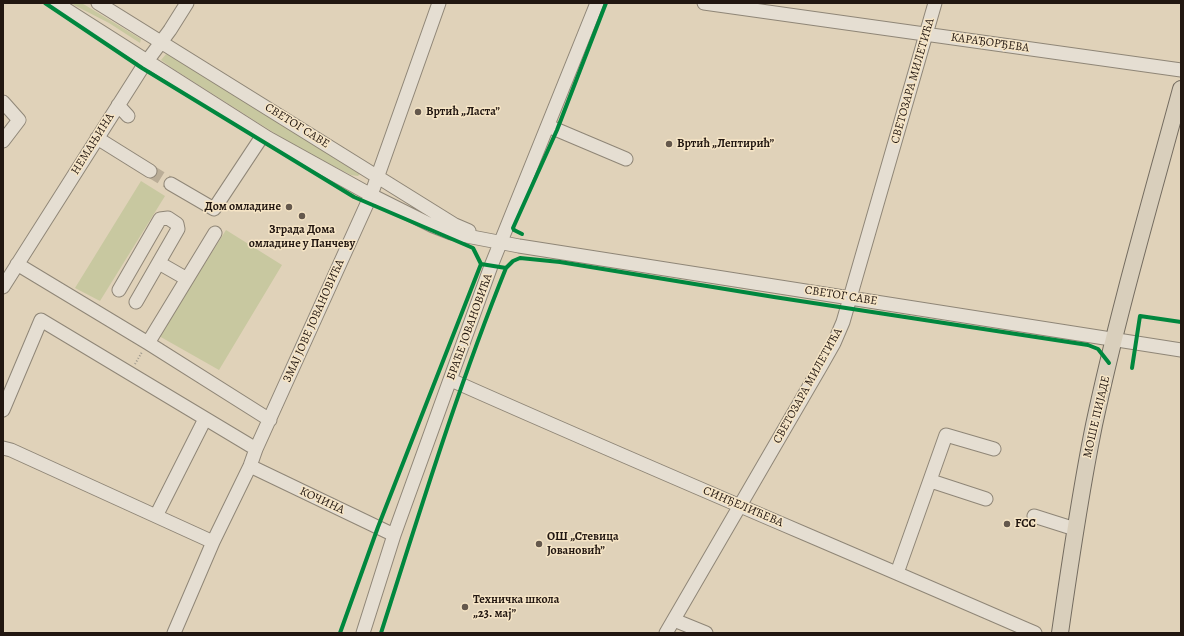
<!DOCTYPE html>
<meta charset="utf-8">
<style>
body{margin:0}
#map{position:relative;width:1184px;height:636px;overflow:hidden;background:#e0d2b9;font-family:Alegreya,serif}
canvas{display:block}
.frame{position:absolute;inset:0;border:4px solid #221711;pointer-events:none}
</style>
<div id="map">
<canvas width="1184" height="636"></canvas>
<div class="frame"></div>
</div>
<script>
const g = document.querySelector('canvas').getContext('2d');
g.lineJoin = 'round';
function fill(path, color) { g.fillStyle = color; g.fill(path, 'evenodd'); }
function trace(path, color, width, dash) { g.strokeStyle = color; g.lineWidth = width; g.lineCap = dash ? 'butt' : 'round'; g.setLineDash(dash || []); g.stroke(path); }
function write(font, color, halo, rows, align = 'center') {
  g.font = font + ' Alegreya,serif'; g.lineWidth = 3; g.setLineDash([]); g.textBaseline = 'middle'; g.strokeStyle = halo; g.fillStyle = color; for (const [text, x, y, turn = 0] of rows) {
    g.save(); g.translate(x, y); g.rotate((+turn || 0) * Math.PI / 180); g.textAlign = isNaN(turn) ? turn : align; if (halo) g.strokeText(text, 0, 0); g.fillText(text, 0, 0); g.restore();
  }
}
fill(new Path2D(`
 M70 3H81L85 5 141 39 140 43 109 23Z
 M167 53 170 55 362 172 358 176 351 175 301 150 172 68 161 60Z
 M141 181 165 196 100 301 75 288Z
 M226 230 282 265 219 370 159 336Z`), '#c8c8a0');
trace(new Path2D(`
 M150 171 171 184`), '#baad97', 13, [13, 6]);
const minor = new Path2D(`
 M56 3 268 138 371 195 433 226 451 233 519 246 1181 350
 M98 3 455 225 469 231
 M704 3 1181 70
 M3 102 19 120 3 141
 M118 105 128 116
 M548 126 626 159
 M97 138 150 171
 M171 184 214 209 263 135
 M159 263 187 279
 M17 264 148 343 270 420
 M3 287 142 68 170 30 187 3
 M119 290 160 219 168 218 177 224 178 229 136 302
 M148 343 215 233
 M451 380C644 466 840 548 1035 633
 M3 410 41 320 256 449
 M3 448 11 450 213 542
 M250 466 394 535
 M931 481 986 499
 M156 516 205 419
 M1034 516 1075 529
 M897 573 946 435 994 449
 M674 620 706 633
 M174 633 213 542 250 466 256 449 371 195 439 3
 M363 633 394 535 491 266 597 3
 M666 633 821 366 834 343 843 322 935 3`);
const major = new Path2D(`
 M1060 633C1070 563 1080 494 1094 425 1118 312 1151 200 1181 89`);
trace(minor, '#8f8677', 15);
trace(major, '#746c60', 18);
trace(new Path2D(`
 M135 364 142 352`), '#a19b90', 2, [1, 2]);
trace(minor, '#e5ded2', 13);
trace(major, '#d9cfbc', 16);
trace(new Path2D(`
 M45 3 142 68 354 197 473 248 481 264 506 268 513 261 520 258 560 262 774 297 1088 345 1098 349 1109 363
 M522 234 514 230 513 228 557 130 606 3
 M1132 368 1140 316 1181 322
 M340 633 378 527 481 264
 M381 633C420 511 458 387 506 268`), '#00873e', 4);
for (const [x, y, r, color] of [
 [418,112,4,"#64584c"],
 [669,144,4,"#64584c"],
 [289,207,4,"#64584c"],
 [302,216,4,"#64584c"],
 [1007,524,4,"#64584c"],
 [539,544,4,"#64584c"],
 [465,607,4,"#64584c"]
]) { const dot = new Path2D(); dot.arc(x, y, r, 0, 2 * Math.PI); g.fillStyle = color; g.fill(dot); trace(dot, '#f6e5c6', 1.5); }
write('12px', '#221711', '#f6e5c6', [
 ["КАРАЂОРЂЕВА",990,43,8],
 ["СВЕТОЗАРА МИЛЕТИЋА",913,81,-74],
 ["СВЕТОГ САВЕ",297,126,32],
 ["НЕМАЊИНА",93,144,-58],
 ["СВЕТОГ САВЕ",841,296,9],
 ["ЗМАЈ ЈОВЕ ЈОВАНОВИЋА",314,321,-66],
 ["БРАЋЕ ЈОВАНОВИЋА",470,327,-70],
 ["СВЕТОЗАРА МИЛЕТИЋА",808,386,-61],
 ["МОШЕ ПИЈАДЕ",1097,417,-77],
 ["КОЧИНА",322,501,25],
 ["СИНЂЕЛИЋЕВА",743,507,23]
]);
write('bold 12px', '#221711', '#f6e5c6', [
 ["Вртић „Ласта”",426,112],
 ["Вртић „Лептирић”",677,144],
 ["Дом омладине",281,207,"right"],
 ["Зграда Дома",302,230,"center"],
 ["омладине у Панчеву",302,244,"center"],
 ["FCC",1015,524],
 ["ОШ „Стевица",547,537],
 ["Јовановић”",547,551],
 ["Техничка школа",473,600],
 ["„23. мај”",473,614]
], 'left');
</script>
